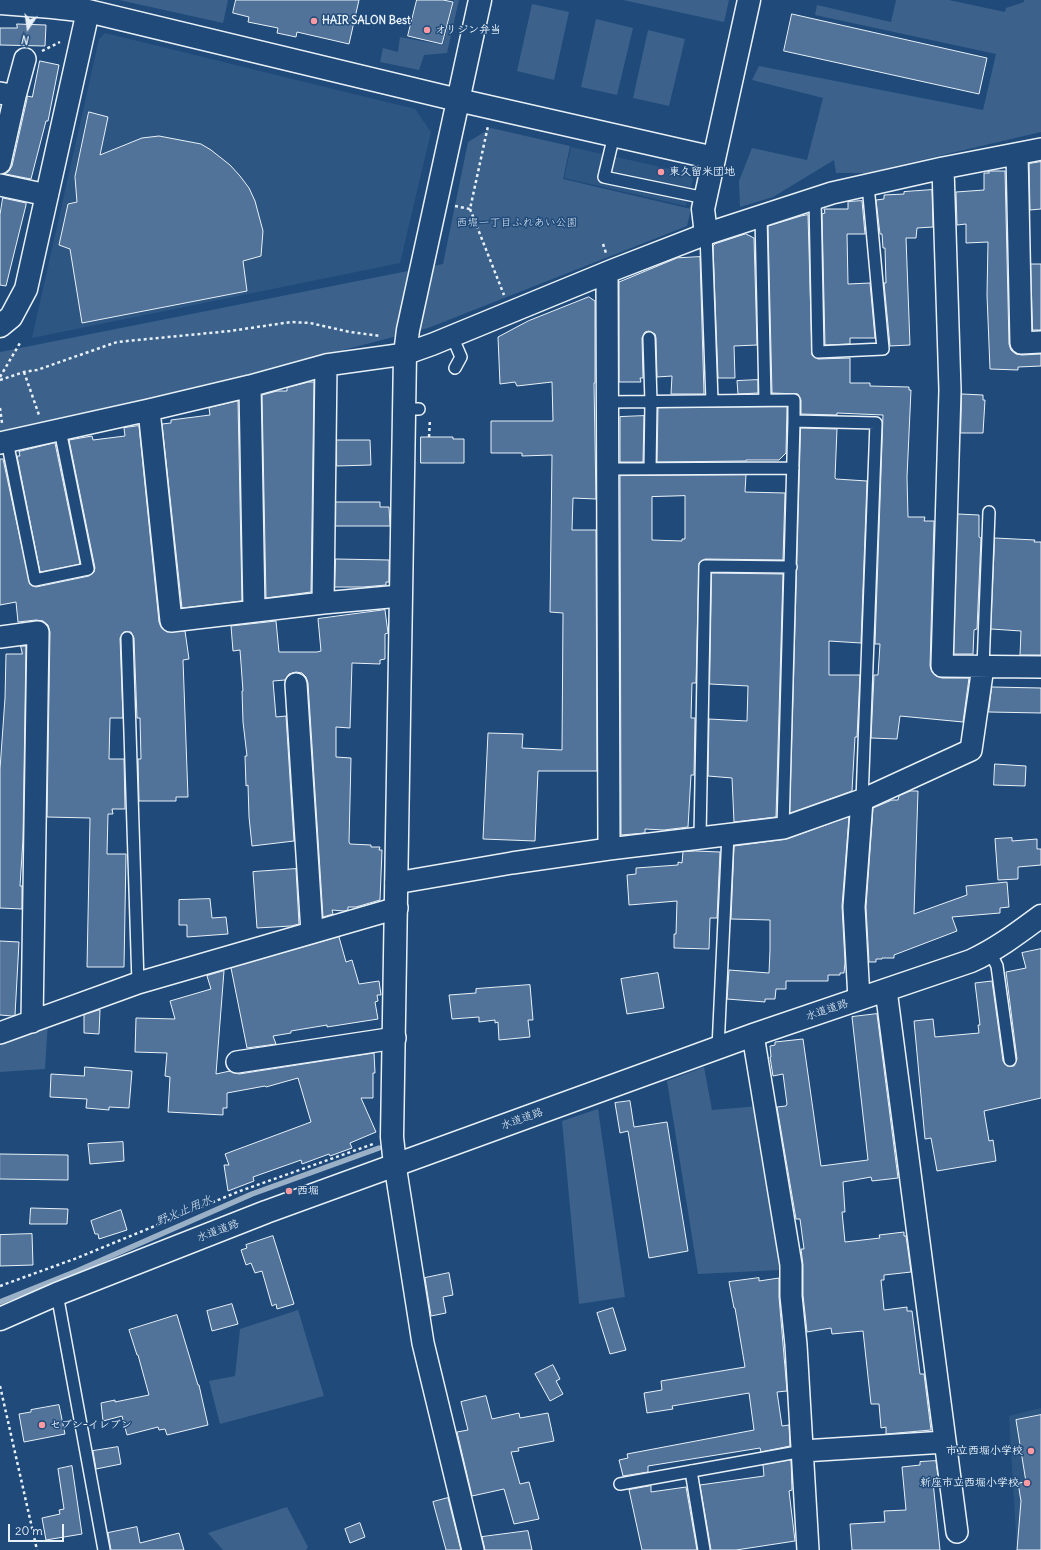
<!DOCTYPE html>
<meta charset="utf-8">
<style>
body{margin:0}
#map{position:relative;width:1041px;height:1550px;overflow:hidden;background:#1f4a7a;font-family:Delius,sans-serif}
canvas{display:block}
.north{position:absolute;left:8px;top:8px;width:40px;height:40px;-webkit-text-stroke:3px #1f4a7a;paint-order:stroke;rotate:193deg;font-size:11px;font-weight:700;line-height:16px;text-align:center;color:#e8f1f8}
.north::after{content:'';display:block;margin:auto;width:14px;height:18px;background:#e8f1f8;clip-path:polygon(50% 0,100% 100%,50% 72%,0 100%)}
.scale{position:absolute;left:8px;top:1524px;width:56px;height:18px;box-sizing:border-box;border:2px solid #e8f1f8;border-top:0;padding-left:5px;font-size:12px;line-height:14px;white-space:nowrap;color:#e8f1f8;-webkit-text-stroke:3px #1f4a7a;paint-order:stroke}
</style>
<div id="map">
<canvas width="1041" height="1550"></canvas>
<div class="north">N</div>
<div class="scale">20 m</div>
</div>
<script>
const g = document.querySelector('canvas').getContext('2d');
g.lineJoin = 'round';
function fill(path, color) { g.fillStyle = color; g.fill(path, 'evenodd'); }
function trace(path, color, width, dash) { g.strokeStyle = color; g.lineWidth = width; g.lineCap = dash ? 'butt' : 'round'; g.setLineDash(dash || []); g.stroke(path); }
function write(font, color, halo, rows, align = 'center') {
  g.font = font + ' Delius,"Klee One",sans-serif'; g.lineWidth = 3; g.setLineDash([]); g.textBaseline = 'middle'; g.strokeStyle = halo; g.fillStyle = color; for (const [text, x, y, turn = 0] of rows) {
    g.save(); g.translate(x, y); g.rotate((+turn || 0) * Math.PI / 180); g.textAlign = isNaN(turn) ? turn : align; if (halo) g.strokeText(text, 0, 0); g.fillText(text, 0, 0); g.restore();
  }
}
fill(new Path2D(`
 M105 33 415 109 431 132 400 263 32 338 99 39Z
 M571 147 688 173 693 179 686 206 564 178Z
 M1041 1408V1550H1017L1009 1416Z`), '#2e5683');
fill(new Path2D(`
 M119 0H228L223 23Z
 M454 0H459L447 53 424 55 419 70 380 62 383 48 398 52 400 37 443 45Z
 M623 0H729L724 22Z
 M896 0H949L1005 12 1006 8 1024 2V0H1041V132L866 173H836L834 160 773 197 740 207 739 181 752 148 807 160 823 98 752 80 759 66 983 110 996 54 815 15 817 5 891 22Z
 M532 4 569 12 554 80 517 71Z
 M596 19 633 28 617 95 581 87Z
 M648 30 685 39 669 106 633 98Z
 M491 128 570 146 563 179 691 209 687 226 428 328 0 439V352L443 264 468 142Z
 M48 1021 45 1069 0 1072V1038Z
 M704 1067 712 1110 759 1106 780 1270 698 1274 667 1081Z
 M598 1109 625 1297 579 1304 562 1121Z
 M298 1310 324 1396 220 1424 209 1381 235 1376 240 1329Z
 M287 1507 308 1547 306 1550H223L208 1533Z`), '#3c628c');
trace(new Path2D(`
 M0 1302 77 1271 252 1194 379 1148`), '#9ab0c7', 5.5);
const building = new Path2D(`
 M236 0H359L349 44 297 32 296 37 277 33 278 28 248 22 249 17 233 13Z
 M417 0H443L453 2 442 44 408 36Z
 M792 14 987 58 979 94 784 51Z
 M17 24 46 25 45 46 0 45V28H17Z
 M40 61 59 65 48 121H46L31 179 5 174 9 171 12 166 27 99V96L32 97Z
 M89 112 108 117 100 155 142 138 159 136 201 144 211 150 230 165 240 176 249 188 255 201 263 231 261 256 243 261 247 291 82 323 70 249 59 245 68 204 77 202 75 177Z
 M1041 162V209L1030 210 1029 164Z
 M988 171H1005L1009 344 1011 350 1016 354 1022 355 1041 354V366L1018 367V370L990 369 987 295 988 242 966 243V224L957 225 956 192 984 190V173H989Z
 M932 190 933 227 917 228 916 238H906L910 345 890 346 884 283H886L885 248H883L882 234H880L876 200 884 199V195L904 194V192Z
 M3 198 26 203V205L6 286 0 285V215Z
 M862 201 865 234H847L848 284 870 283 875 338H850V344L825 345 822 214 825 213 824 209H848V202Z
 M808 215 812 355 818 359 850 358V383H870V386L909 387V390H911L907 477 908 517H925L924 521H934L930 666 932 672 936 676 942 678H969L963 722 900 716 897 739 871 738 874 675H878L880 644H875L883 415 837 413V415L801 414V400L798 394 772 393 768 226 801 216Z
 M746 234 754 238 757 345 734 346 735 378H718L713 246 715 244Z
 M700 257 704 394H671L672 376 657 377 656 338 655 334 649 331 645 332 642 338 643 378H640L641 382H619V282L677 258Z
 M1031 264H1041V330H1033Z
 M589 297 595 301V383H594L596 499 573 498 572 530H596L597 771H538L535 841 483 839 488 733 523 734 522 748 562 750 563 613 550 612 552 455 522 456V453H491V421H553L552 382 517 386 515 382 500 384 498 337 528 321Z
 M758 380V393L738 394 737 381Z
 M309 382H314L311 592 266 598 262 395 277 391H287V388Z
 M962 394 983 395V400H985L983 433H961Z
 M238 401 242 601 182 608 162 424 171 423V420L210 415 209 408Z
 M787 407 786 453 779 460H746V461L657 462 658 408Z
 M644 416 643 462H620V417Z
 M139 426 159 622 162 628 167 632 185 631 189 659 183 660 188 797H176V801H139L138 759H141L140 718H137L134 638 131 632H124L120 638 123 718H110L109 759H124L125 809H112L113 814H108L107 854H126L124 967H87L90 818 47 817 50 632 48 625 43 621 36 620 18 622 16 602 0 605V459H3L30 584 36 587 89 576 94 572 95 568 69 440 92 436 93 440 125 436 124 428Z
 M801 428 837 429 835 478 836 479 867 481 861 643 829 641V675H860L857 737H855L852 791 790 813Z
 M421 437H453V439H464V463H421Z
 M337 440H370L371 465 337 466Z
 M55 443 80 564 40 572 17 456H20L19 452Z
 M746 475 745 492 785 493 783 560 705 559 699 563 696 683H692L691 718H695L694 775H691L688 827 664 830 645 829V833L621 835 620 476ZM685 496V539H682V541L652 540V497Z
 M336 502H380V507H389L390 526H336Z
 M958 514 979 515V537L981 538 977 629 974 630 973 654H954Z
 M995 538 1035 540 1034 542H1041V655H1020L1021 631 991 629Z
 M336 559 389 560V582H386V585L363 587H335Z
 M712 573 783 574 776 817 734 822 732 778 708 776 709 719 747 721 748 686 710 684Z
 M385 610 388 633 385 634V659L380 660V664L352 663 350 728 336 727V757L351 758 349 842 350 844 371 845V847H380L379 850H382L380 900 356 907H348V910L344 911 332 910 333 914 323 917 308 683 306 677 302 673 296 672 289 674 285 680 273 681 276 717 286 716 294 841 252 846 249 817 248 785 246 786 245 756H247L243 722 242 691H243L240 650 233 651 231 626 276 621 279 652H317L321 651 318 619Z
 M21 646H26L23 839 20 886H22V909L0 908V769L5 698 6 654H22Z
 M992 687 1041 688V713L989 712Z
 M995 764 1026 766 1025 786 994 785Z
 M911 791H918L914 914 967 895 966 886 1007 882 1009 907 1000 908V913L952 917 957 931 894 955V958H882V959H876V962H869L866 907 873 808 892 800H898L899 796Z
 M849 817 842 906 845 962 844 973H840V975H828V981H786V989H776L775 999H765V1002L727 999 729 970 769 973 770 950V920L731 919 734 846 787 839Z
 M1012 838V841L1037 839V849H1041V865L1018 867V879L998 880 995 839Z
 M696 851 720 852 717 918H710L709 949 674 948V934H676L677 901 629 905 627 875 636 874V868L678 865V862L682 863 683 852Z
 M296 869 299 924 291 926 257 928 253 872Z
 M210 899 212 918 226 917 228 934 187 937V925H179V900Z
 M339 937 346 962 352 960 359 984 379 981 381 995H377L378 1001 375 1002 378 1019 327 1027V1025L291 1031V1033L273 1036 276 1044 247 1048 231 968Z
 M0 941 19 942 16 997 15 1015 12 1016 0 1015Z
 M1041 949V1098L984 1111 989 1141 993 1140 996 1161 937 1171 931 1138 925 1139 914 1021 933 1019 935 1037 979 1033 978 1025H980L975 983 992 981 1003 1061 1007 1066H1014L1017 1059 1006 972 1026 968 1022 953Z
 M224 971 216 1074 230 1071 239 1074 374 1053 375 1073H373V1098H361L376 1132 350 1143 352 1148 330 1156 329 1154 302 1164 301 1160 253 1177 254 1181 228 1191 224 1165H229L225 1154 311 1122 298 1078 266 1087 265 1086 227 1093V1108H223V1115L168 1112 170 1077 165 1076 167 1053 135 1052 136 1018 175 1019 170 1001 211 989 207 976Z
 M658 973 664 1008 627 1014 621 979Z
 M530 985 533 1020H528L530 1037 499 1040 498 1022 495 1023V1020L479 1022V1017L452 1019 449 995 476 993V989Z
 M100 1010 99 1034 84 1033V1015Z
 M877 1014 898 1178 872 1181 871 1177 843 1182 845 1212H842L845 1242 880 1238 879 1235 904 1232V1236H906L911 1272 884 1275V1280H881L884 1310 907 1307V1311H912L920 1374H924L931 1430 886 1434V1427L881 1428 879 1404H871L863 1331 832 1334 831 1328 807 1332 803 1295V1265L801 1249H804L800 1219H796L777 1107 786 1106 787 1104 783 1074 773 1076 770 1057H771L770 1046 775 1045V1042L803 1039 821 1166 868 1160 852 1017Z
 M85 1067 132 1071 129 1108 109 1107V1110L86 1108 87 1099 50 1097 51 1074 84 1076Z
 M630 1101 634 1127 667 1122 688 1251 649 1258 628 1131 620 1133 615 1103Z
 M123 1142 124 1161 90 1164 88 1144Z
 M0 1154 68 1155V1180L0 1179Z
 M31 1208 68 1209 67 1224H30Z
 M121 1210 127 1230 99 1239 98 1234H95L91 1221Z
 M32 1234 33 1265 0 1266V1235Z
 M273 1236 294 1304 277 1309 276 1304 272 1306 262 1271 255 1273 251 1263 246 1265 241 1250 247 1248 246 1245Z
 M449 1273 453 1295 443 1297 446 1313 431 1316 425 1278Z
 M759 1278V1281L779 1278V1297L787 1391 777 1392 782 1426 789 1425 790 1446 761 1452 760 1448 648 1466V1472L623 1476 619 1460 628 1458 627 1454 754 1430 749 1393 672 1406 673 1409 647 1413 644 1393 662 1390 661 1381 745 1367 735 1308H734L729 1282Z
 M232 1304 238 1324 212 1331 207 1311Z
 M613 1308 626 1350 610 1354 597 1313Z
 M177 1315 198 1385H199L208 1425 167 1435 165 1429 159 1430 158 1427 127 1435 122 1416 103 1421 101 1403 115 1400V1402L149 1395 138 1355H137L129 1330Z
 M553 1365 560 1379 556 1381 563 1394 550 1401 535 1374Z
 M486 1396 492 1419 519 1413 520 1418 548 1413 554 1441 518 1448 519 1451 511 1452 520 1484 529 1482 539 1519 514 1524 504 1489 472 1496 457 1432 468 1430 461 1402Z
 M59 1405 65 1434 24 1442 19 1414 31 1412V1410Z
 M1041 1415V1550H1017L1021 1501 1018 1483 1026 1482 1016 1420Z
 M118 1447 121 1464 96 1469 93 1451Z
 M791 1460 792 1490 789 1491 795 1541 736 1550H711L700 1485 764 1476 763 1465Z
 M936 1461 938 1477H936V1482H933L940 1550H852L850 1524 885 1522 884 1511 906 1510 902 1467 920 1465V1462Z
 M72 1466 82 1534 46 1540 42 1518 60 1514 59 1510 64 1509 58 1469Z
 M651 1486V1492L686 1487 697 1550H642L629 1490Z
 M448 1498 461 1550H446L433 1502Z
 M360 1523 365 1537 350 1543 345 1529Z
 M137 1527 140 1543 179 1533 184 1550H111L108 1533Z
 M528 1531 532 1550H485L482 1537Z`);
fill(building, '#517399');
trace(building, '#e8f1f8', 1);
const service = new Path2D(`
 M614 135 604 177 705 198
 M815 199 818 352 883 349 868 185
 M761 216 765 400
 M706 234 712 401
 M452 336 461 357 455 368
 M649 338 651 402 650 469
 M607 402 794 400V421
 M403 409H419
 M7 441 35 580 88 569 60 430
 M608 469 793 468
 M127 638 138 983
 M983 667 989 512
 M783 828 794 421 876 423 862 800
 M700 837 705 566 791 567
 M990 952 997 966 1010 1060
 M718 1048 728 834
 M57 1294 104 1550
 M691 1471 704 1550
 M620 1484 803 1451`);
const minor = new Path2D(`
 M0 93 15 96 0 163
 M15 96 25 59
 M1017 154 1021 343 1041 342
 M943 168 950 390 942 666 1041 667
 M0 185 47 195
 M607 273 609 849
 M250 386 254 610
 M149 410 171 621 323 603 400 596
 M0 443 149 410 250 386 326 365 405 354 433 344 613 270 706 234 832 193 943 168 1041 149
 M323 603 326 365
 M0 637 38 632 32 1022
 M296 684 312 932
 M396 883 512 863 609 849 783 828 862 800 971 750 983 667
 M886 990 957 1532
 M859 999 854 907 862 800
 M0 1033 138 983 397 908
 M753 1035 791 1265V1296L796 1345 808 1550
 M237 1062 395 1038
 M395 1165 423 1343 473 1550
 M803 1451 945 1442`);
const tertiary = new Path2D(`
 M0 3 52 7 88 11 458 100 714 158
 M706 234 703 209 749 0
 M0 326 11 317 26 289 88 11
 M395 1165 392 1137 405 354 408 330 480 0
 M0 1319 57 1294 266 1212 753 1035 971 961C997 949 1018 933 1041 916`);
trace(service, '#e8f1f8', 14);
trace(minor, '#e8f1f8', 24);
trace(tertiary, '#e8f1f8', 25);
trace(new Path2D(`
 M42 51 60 42
 M455 206 470 209 488 126
 M470 209 504 295
 M603 244 606 253
 M24 372 39 415
 M0 377 20 343
 M0 380 24 372 37 370 117 342 230 331 291 322 310 323 350 332 381 336
 M0 408 2 423
 M429 437 430 419
 M0 1286 77 1258 240 1191 373 1144
 M0 1386 37 1550`), '#e8f1f8', 2.5, [3, 3]);
trace(service, '#1f4a7a', 11);
trace(minor, '#1f4a7a', 21);
trace(tertiary, '#1f4a7a', 22);
for (const [x, y, r, color] of [
 [314,21,4,"#ff9aa2"],
 [427,30,4,"#ff9aa2"],
 [661,172,4,"#ff9aa2"],
 [289,1191,4,"#ff9aa2"],
 [42,1425,4,"#ff9aa2"],
 [1031,1451,4,"#ff9aa2"],
 [1027,1483,4,"#ff9aa2"]
]) { const dot = new Path2D(); dot.arc(x, y, r, 0, 2 * Math.PI); g.fillStyle = color; g.fill(dot); trace(dot, '#1f4a7a', 1.5); }
write('bold 11px', '#e8f1f8', '#1f4a7a', [
 ["HAIR SALON Best",322,21],
 ["オリジン弁当",435,30],
 ["東久留米団地",669,172],
 ["西堀",297,1191],
 ["セブン-イレブン",50,1425],
 ["市立西堀小学校",1023,1451,"right"],
 ["新座市立西堀小学校",1019,1483,"right"]
], 'left');
write('11px', '#d7e3ed', '#1f4a7a', [
 ["西堀一丁目ふれあい公園",517,223]
]);
write('11px', '#e8f1f8', '#1f4a7a', [
 ["水道道路",827,1010,-19],
 ["水道道路",522,1119,-20],
 ["水道道路",218,1231,-21]
]);
write('italic 12px', '#d4e1ec', '#1f4a7a', [
 ["野火止用水",184,1211,-23]
]);
</script>
